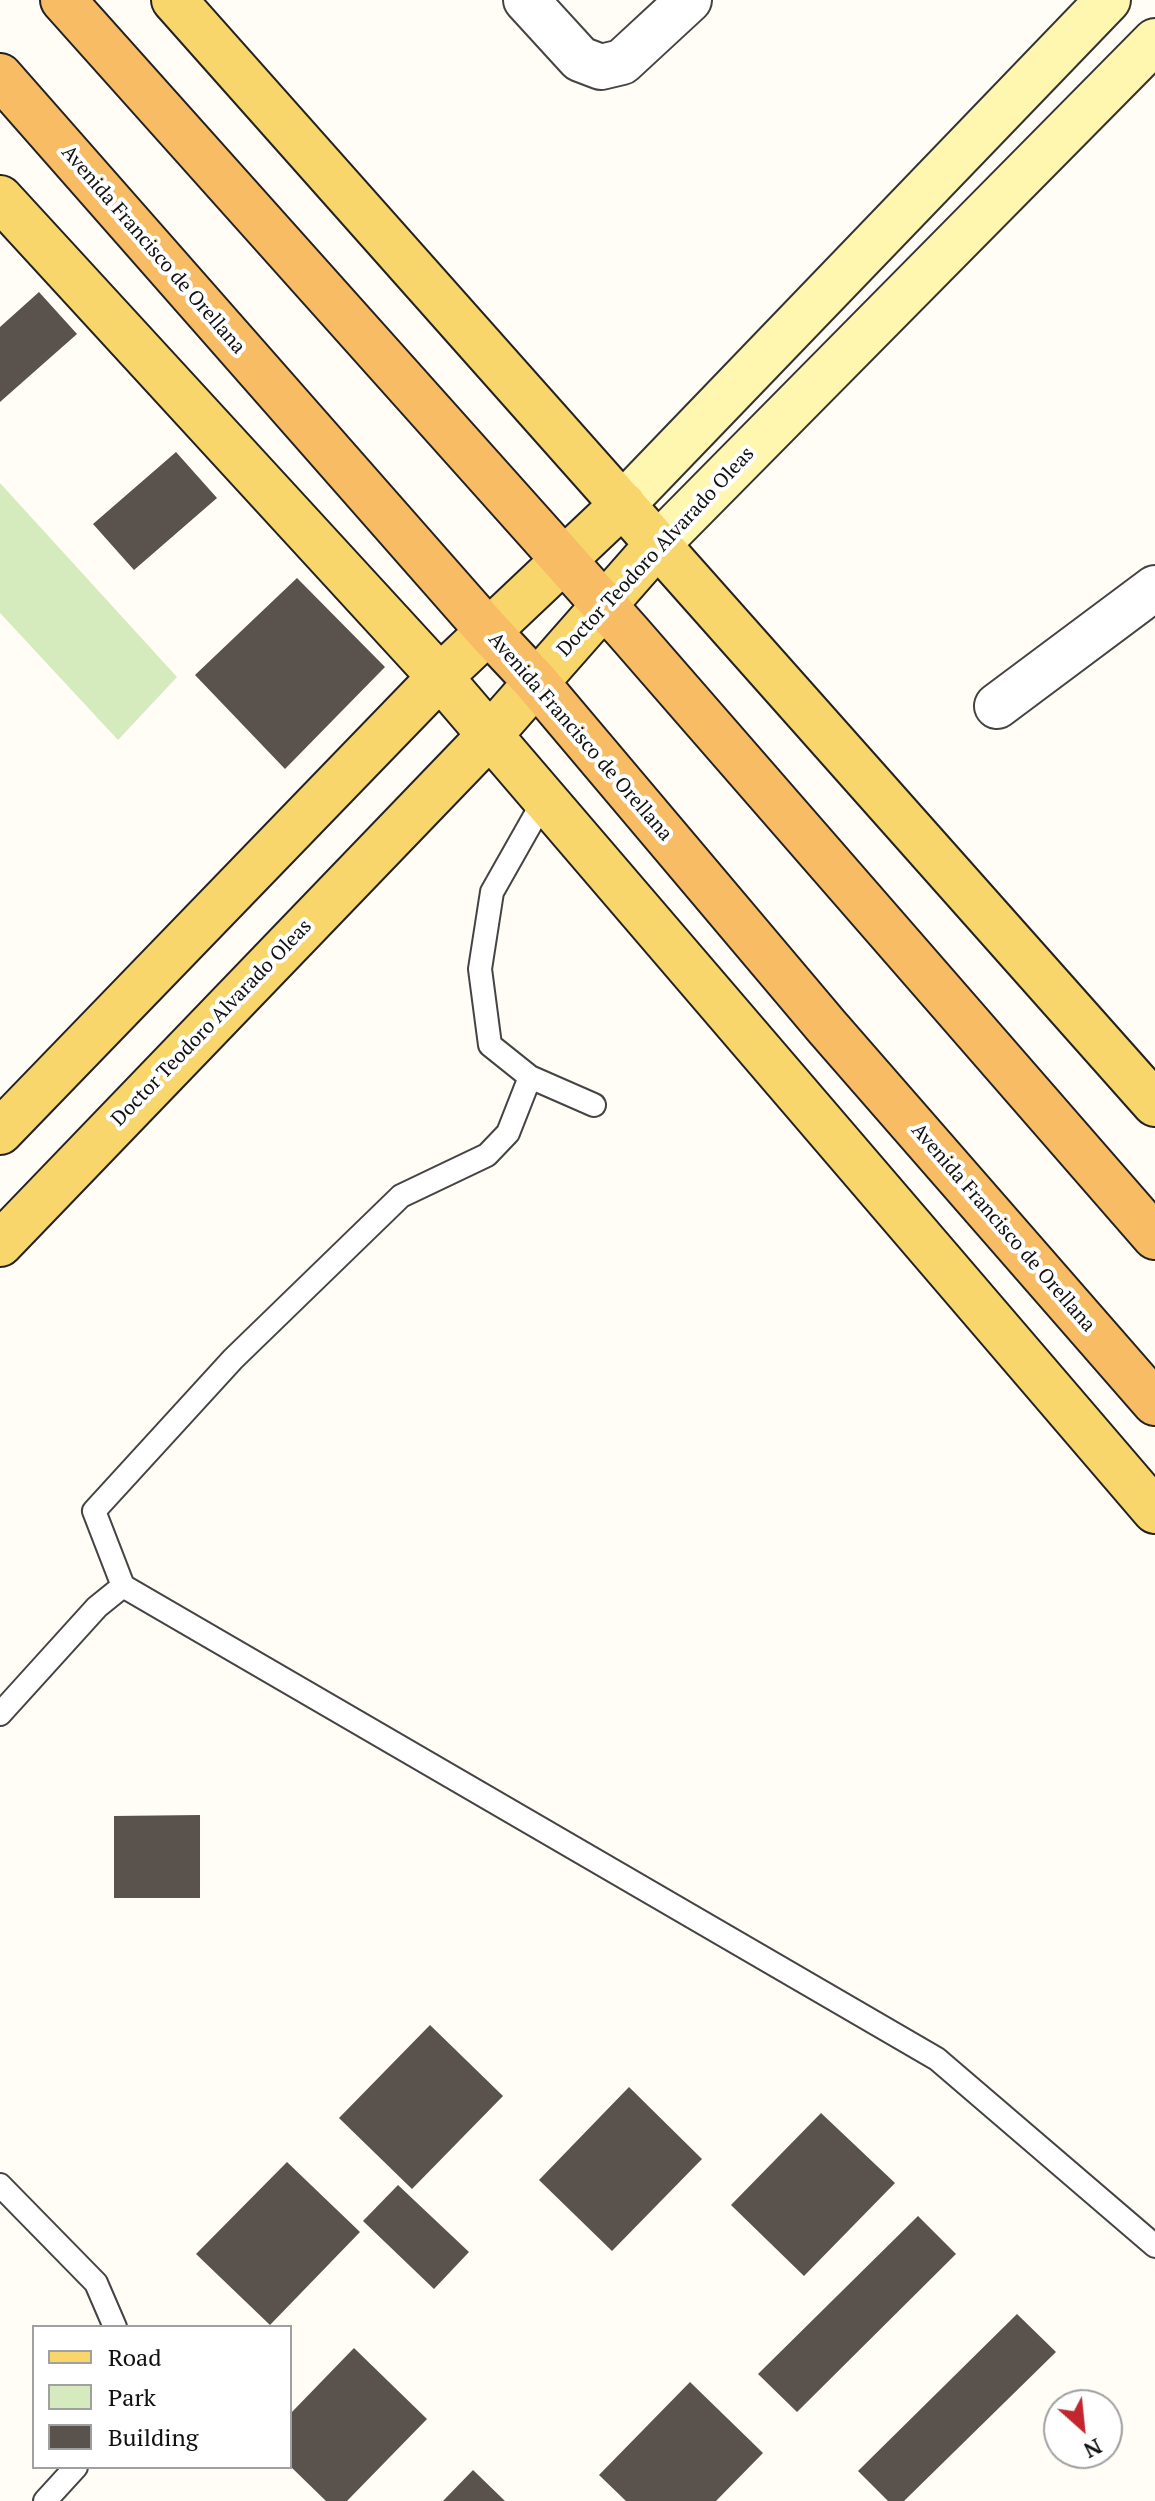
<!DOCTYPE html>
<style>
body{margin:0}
#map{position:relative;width:1155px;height:2501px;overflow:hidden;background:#fffdf5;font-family:"PT Serif",serif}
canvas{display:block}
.legend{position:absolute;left:32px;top:2325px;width:260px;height:144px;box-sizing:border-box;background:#fff;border:2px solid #a0a0a0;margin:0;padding:10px 14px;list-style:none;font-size:24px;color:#111}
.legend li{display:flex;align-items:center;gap:16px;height:40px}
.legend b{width:40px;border:2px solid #a0a0a0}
.north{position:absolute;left:1043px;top:2389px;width:80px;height:80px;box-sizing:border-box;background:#fff;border:2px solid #a0a0a0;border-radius:50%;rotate:153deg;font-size:22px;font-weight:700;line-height:32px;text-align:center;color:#111}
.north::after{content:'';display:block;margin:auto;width:28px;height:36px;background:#c4262e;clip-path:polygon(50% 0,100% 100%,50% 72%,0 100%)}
</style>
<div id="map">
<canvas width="1155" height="2501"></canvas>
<ul class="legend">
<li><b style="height:10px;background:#f9d66b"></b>Road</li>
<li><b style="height:22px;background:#d5ebbd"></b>Park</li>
<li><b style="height:22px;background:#5a524d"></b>Building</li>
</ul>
<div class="north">N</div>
</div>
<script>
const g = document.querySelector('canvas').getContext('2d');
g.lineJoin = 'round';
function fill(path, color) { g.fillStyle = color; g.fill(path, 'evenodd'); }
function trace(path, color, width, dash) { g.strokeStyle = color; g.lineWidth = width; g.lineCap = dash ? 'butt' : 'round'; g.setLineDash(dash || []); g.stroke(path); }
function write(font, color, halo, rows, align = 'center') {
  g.font = font + ' "PT Serif",serif'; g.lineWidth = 8; g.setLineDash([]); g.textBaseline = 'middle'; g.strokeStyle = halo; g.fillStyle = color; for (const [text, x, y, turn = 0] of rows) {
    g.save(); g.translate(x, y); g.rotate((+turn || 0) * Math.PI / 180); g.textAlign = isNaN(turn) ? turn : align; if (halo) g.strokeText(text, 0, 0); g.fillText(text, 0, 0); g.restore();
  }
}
fill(new Path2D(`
 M0 483 177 677 118 740 0 613Z`), '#d5ebbd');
fill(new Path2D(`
 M39 292 77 334 0 402V327Z
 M176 452 217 498 134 570 93 524Z
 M297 578 385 667 285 769 195 675Z
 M200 1815V1898H114V1816Z
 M430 2025 503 2096 412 2189 339 2118Z
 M629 2087 702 2159 612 2251 539 2180Z
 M821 2113 895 2183 804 2276 731 2205Z
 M287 2162 360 2232 270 2325 196 2254Z
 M398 2185 469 2252 434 2289 363 2221Z
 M918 2216 956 2254 797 2412 758 2374Z
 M1017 2314 1056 2352 904 2501H888L858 2471Z
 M354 2348 427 2419 347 2501H326L290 2466V2414Z
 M690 2382 763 2453 716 2501H626L599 2475Z
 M473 2470 505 2501H443Z`), '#5a524d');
const service = new Path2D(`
 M544 800 492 892 480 969 490 1045 530 1077 594 1105
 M530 1077 508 1133 487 1155 401 1196 233 1359 94 1511 123 1586 937 2059 1155 2246
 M0 1714 97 1607 123 1586
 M0 2185 96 2283 115 2327
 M45 2501 76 2467`);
const minor = new Path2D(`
 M526 0 580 59 601 67 622 62 689 0
 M997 706 1155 588`);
const secondary = new Path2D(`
 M623 504 1108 0
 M657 545 1155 41`);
const primary = new Path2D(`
 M174 0 1155 1104
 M0 198 440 677 1155 1511
 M0 1132 440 677 623 504
 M0 1244 489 736 657 545`);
const trunk = new Path2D(`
 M63 0 629 633 1155 1237
 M0 76 489 632 535 681 827 1027 1155 1403`);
trace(service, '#444', 26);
trace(minor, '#444', 48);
trace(secondary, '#333', 48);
trace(primary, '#222', 48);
trace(trunk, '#222', 48);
trace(service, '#fff', 22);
trace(minor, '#fff', 44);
trace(secondary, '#fff6b0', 44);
trace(primary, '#f9d66b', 44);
trace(trunk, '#f7bc64', 44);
write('20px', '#111', '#fff', [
 ["Avenida Francisco de Orellana",153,250,49],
 ["Doctor Teodoro Alvarado Oleas",656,552,-47],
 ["Avenida Francisco de Orellana",580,737,49],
 ["Doctor Teodoro Alvarado Oleas",212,1023,-46],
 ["Avenida Francisco de Orellana",1003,1228,49]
]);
</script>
